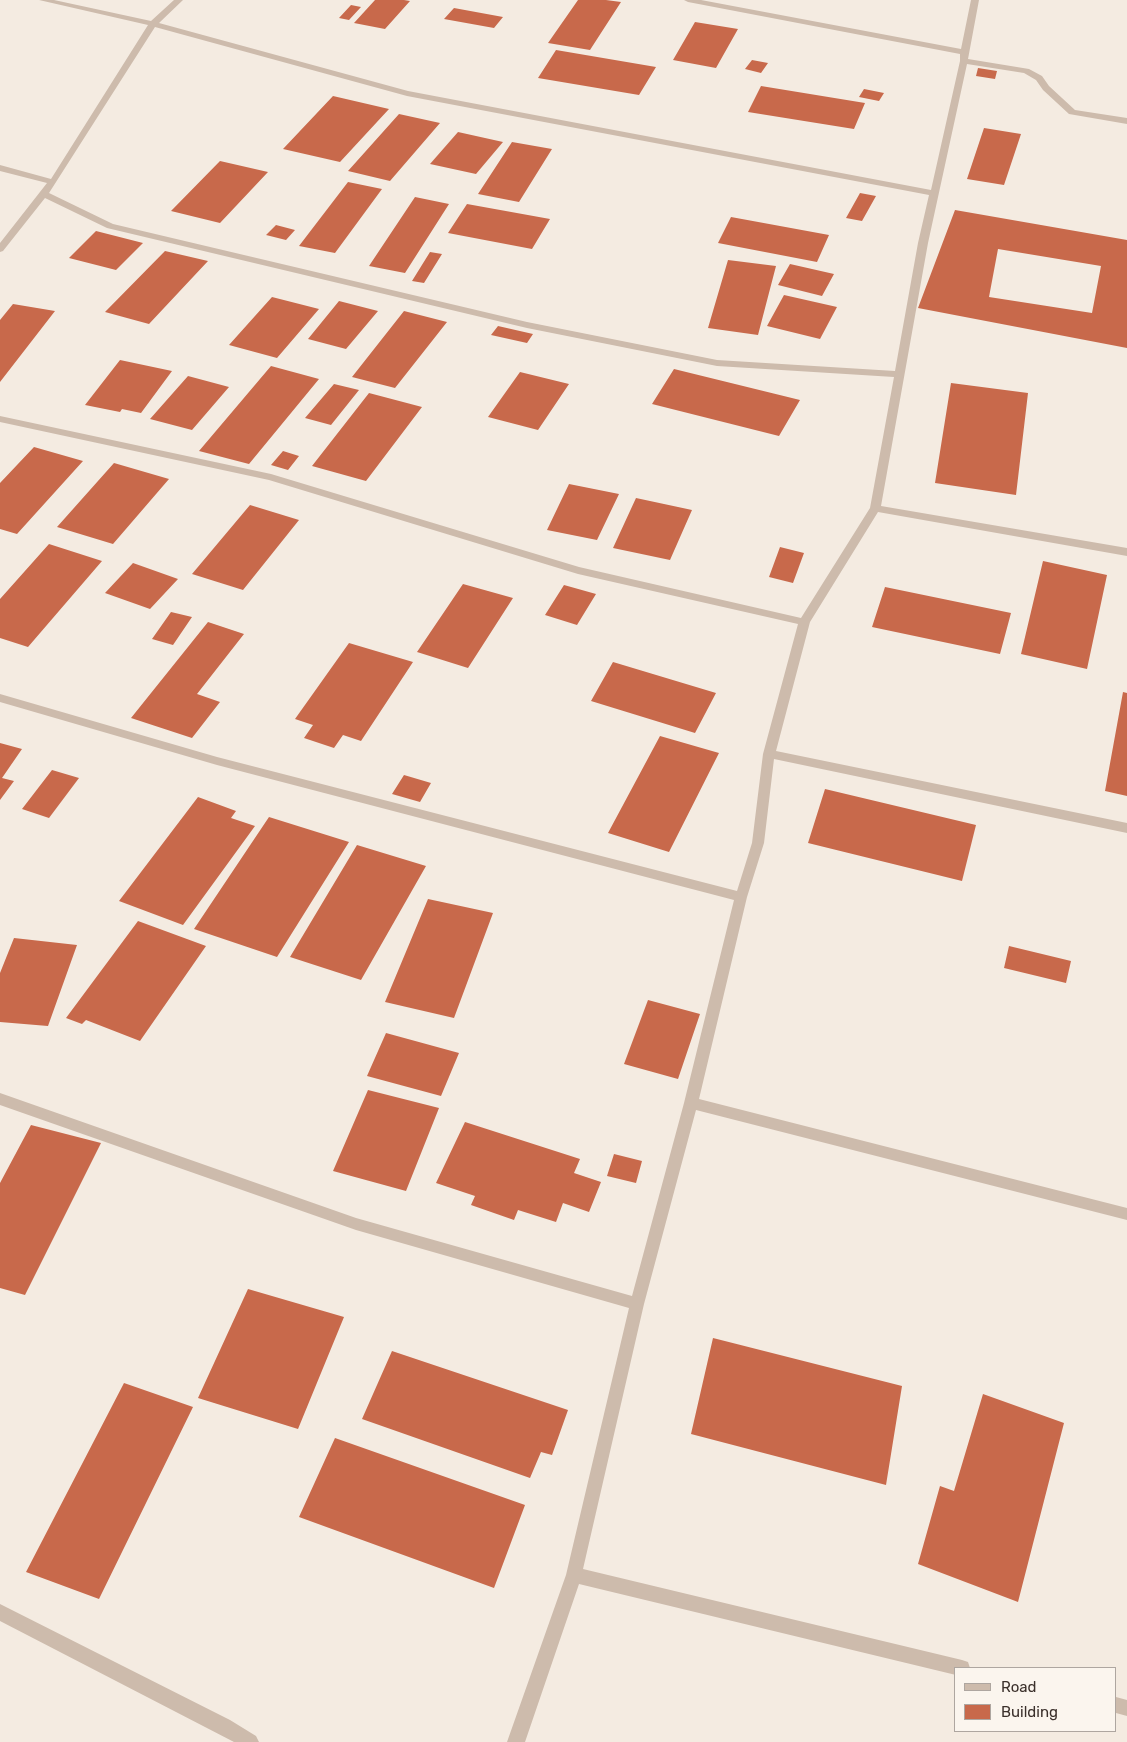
<!DOCTYPE html>
<style>
body{margin:0}
#map{position:relative;width:1127px;height:1742px;overflow:hidden;background:#f4ebe1;font-family:Rubik,sans-serif}
canvas{display:block}
.legend{position:absolute;left:954px;top:1667px;width:162px;height:65px;box-sizing:border-box;background:#fbf5ee;border:1px solid #aea6a0;margin:0;padding:6px 9px;list-style:none;font-size:15px;color:#3b302b}
.legend li{display:flex;align-items:center;gap:10px;height:25px}
.legend b{width:25px;border:1px solid #aea6a0}
</style>
<div id="map">
<canvas width="1127" height="1742"></canvas>
<ul class="legend">
<li><b style="height:6px;background:#cdbbac"></b>Road</li>
<li><b style="height:14px;background:#c8694b"></b>Building</li>
</ul>
</div>
<script>
const g = document.querySelector('canvas').getContext('2d');
g.lineJoin = 'round';
function fill(path, color) { g.fillStyle = color; g.fill(path, 'evenodd'); }
fill(new Path2D(`
 M375 0H404L410 1 385 29 354 23Z
 M578 0H606L621 2 590 50 548 43Z
 M351 5 361 7 349 20 339 18Z
 M454 8 503 17 494 28 444 19Z
 M695 22 738 29 716 68 673 60Z
 M556 50 656 67 639 95 538 78Z
 M752 60 768 63 761 73 745 69Z
 M978 68 997 71 995 79 976 76Z
 M761 86 865 103 854 129 748 112Z
 M864 89 884 93 879 101 859 97Z
 M333 96 389 109 340 162 283 149Z
 M399 114 440 123 390 181 348 171Z
 M984 128 1021 134 1004 185 967 179Z
 M458 132 503 142 476 174 430 164Z
 M512 142 552 149 519 202 478 194Z
 M220 161 268 172 220 223 171 211Z
 M348 182 382 189 335 253 299 246Z
 M860 193 876 196 862 221 846 218Z
 M415 197 449 204 405 273 369 266Z
 M467 204 550 219 532 249 448 233Z
 M955 210 1127 240V348L918 308ZM998 249 1101 266 1092 313 989 297Z
 M731 217 829 235 817 262 718 243Z
 M276 225 295 230 286 240 266 235Z
 M96 231 143 243 116 270 69 258Z
 M165 251 208 261 149 324 105 312Z
 M430 252 442 254 424 283 412 281Z
 M728 260 776 266 758 335 708 328Z
 M790 264 834 274 822 296 778 285Z
 M784 295 837 307 820 339 767 326Z
 M272 297 319 309 277 358 229 345Z
 M339 301 378 311 346 349 308 339Z
 M13 304 55 311 0 382V320Z
 M404 311 447 322 395 388 352 377Z
 M498 326 533 334 527 343 491 335Z
 M120 360 172 371 141 413 122 409 120 412 85 405Z
 M271 366 319 379 249 464 199 451Z
 M674 369 800 400 779 436 652 404Z
 M520 372 569 384 538 430 488 417Z
 M188 376 229 387 192 430 150 419Z
 M951 383 1028 393 1016 495 935 483Z
 M334 384 359 390 331 425 305 418Z
 M369 393 422 407 366 481 312 466Z
 M34 447 83 461 17 534 0 529V483Z
 M283 451 299 456 288 470 271 465Z
 M114 463 169 479 113 544 57 527Z
 M569 484 619 494 597 540 547 530Z
 M636 498 692 510 670 560 613 548Z
 M250 505 299 520 243 590 192 574Z
 M49 544 102 561 28 647 0 638V599Z
 M780 547 804 553 793 583 769 577Z
 M1043 561 1107 575 1087 669 1021 654Z
 M133 563 178 579 150 609 105 593Z
 M463 584 513 598 468 668 417 652Z
 M564 585 596 594 577 625 545 615Z
 M885 587 1011 613 1000 654 872 627Z
 M171 612 192 617 173 645 152 639Z
 M208 622 244 634 197 694 220 702 192 738 131 718Z
 M349 643 413 662 361 741 343 735 334 748 304 738 313 725 295 719Z
 M613 662 716 693 695 733 591 701Z
 M1123 692 1127 693V796L1105 791Z
 M660 736 719 753 669 852 608 833Z
 M0 743 22 749 2 778 14 781 0 800Z
 M52 770 79 778 49 818 22 809Z
 M404 775 431 783 420 802 392 794Z
 M825 789 976 825 962 881 808 843Z
 M198 797 236 811 231 818 255 826 183 925 119 901Z
 M269 817 349 842 277 957 194 929Z
 M357 845 426 866 361 980 290 957Z
 M428 899 493 913 454 1018 385 1002Z
 M138 921 206 946 140 1041 86 1020 82 1024 66 1018Z
 M14 938 77 945 48 1026 0 1022V973Z
 M1009 946 1071 961 1066 983 1004 968Z
 M648 1000 700 1014 678 1079 624 1064Z
 M386 1033 459 1053 441 1096 367 1076Z
 M368 1090 439 1108 406 1191 333 1171Z
 M465 1122 580 1159 574 1173 601 1182 589 1212 563 1203 556 1222 518 1210 514 1220 471 1205 475 1196 436 1183Z
 M31 1125 101 1143 25 1295 0 1288V1183Z
 M614 1154 642 1161 636 1183 607 1176Z
 M248 1289 344 1317 298 1429 198 1398Z
 M713 1338 902 1386 886 1485 691 1434Z
 M392 1351 568 1410 552 1455 541 1452 530 1478 362 1419Z
 M124 1383 193 1407 99 1599 26 1572Z
 M983 1394 1064 1423 1018 1602 918 1564 940 1486 954 1491Z
 M335 1438 525 1505 494 1588 299 1517Z`), '#c8694b');
fill(new Path2D(`
 M39 0H54L151 21 174 0H183L159 23 408 91 931 190 960 61V54L688 2 684 0H701L961 49 971 0H979L968 59 1029 69 1042 76 1049 86 1075 110 1127 118V124L1069 114 1043 90 1036 80 1024 73 967 64 928 243 881 506 1127 548V556L878 512 810 622 776 751 1127 823V833L774 759 764 843 747 897 699 1099 1127 1208V1220L696 1110 644 1304 583 1569 962 1660 968 1662 970 1668H956V1675L579 1584 525 1742H507L566 1575 629 1308 356 1230 0 1105V1093L356 1218 632 1296 684 1103 734 900 217 765 0 702V694L217 757 737 891 752 843 763 754 798 624 578 574 269 480 0 422V416L271 474 579 567 801 618 870 508 894 377 717 366 527 328 107 228 45 198 3 251 0 252V243L47 183 0 171V165L51 179 148 25ZM155 27 407 96 929 195 918 243 895 371 717 360 527 322 113 224 49 193Z
 M0 1604 230 1720 256 1736 259 1742H234L0 1621Z
 M1116 1697 1127 1700V1716L1116 1713Z`), '#cdbbac');
</script>
